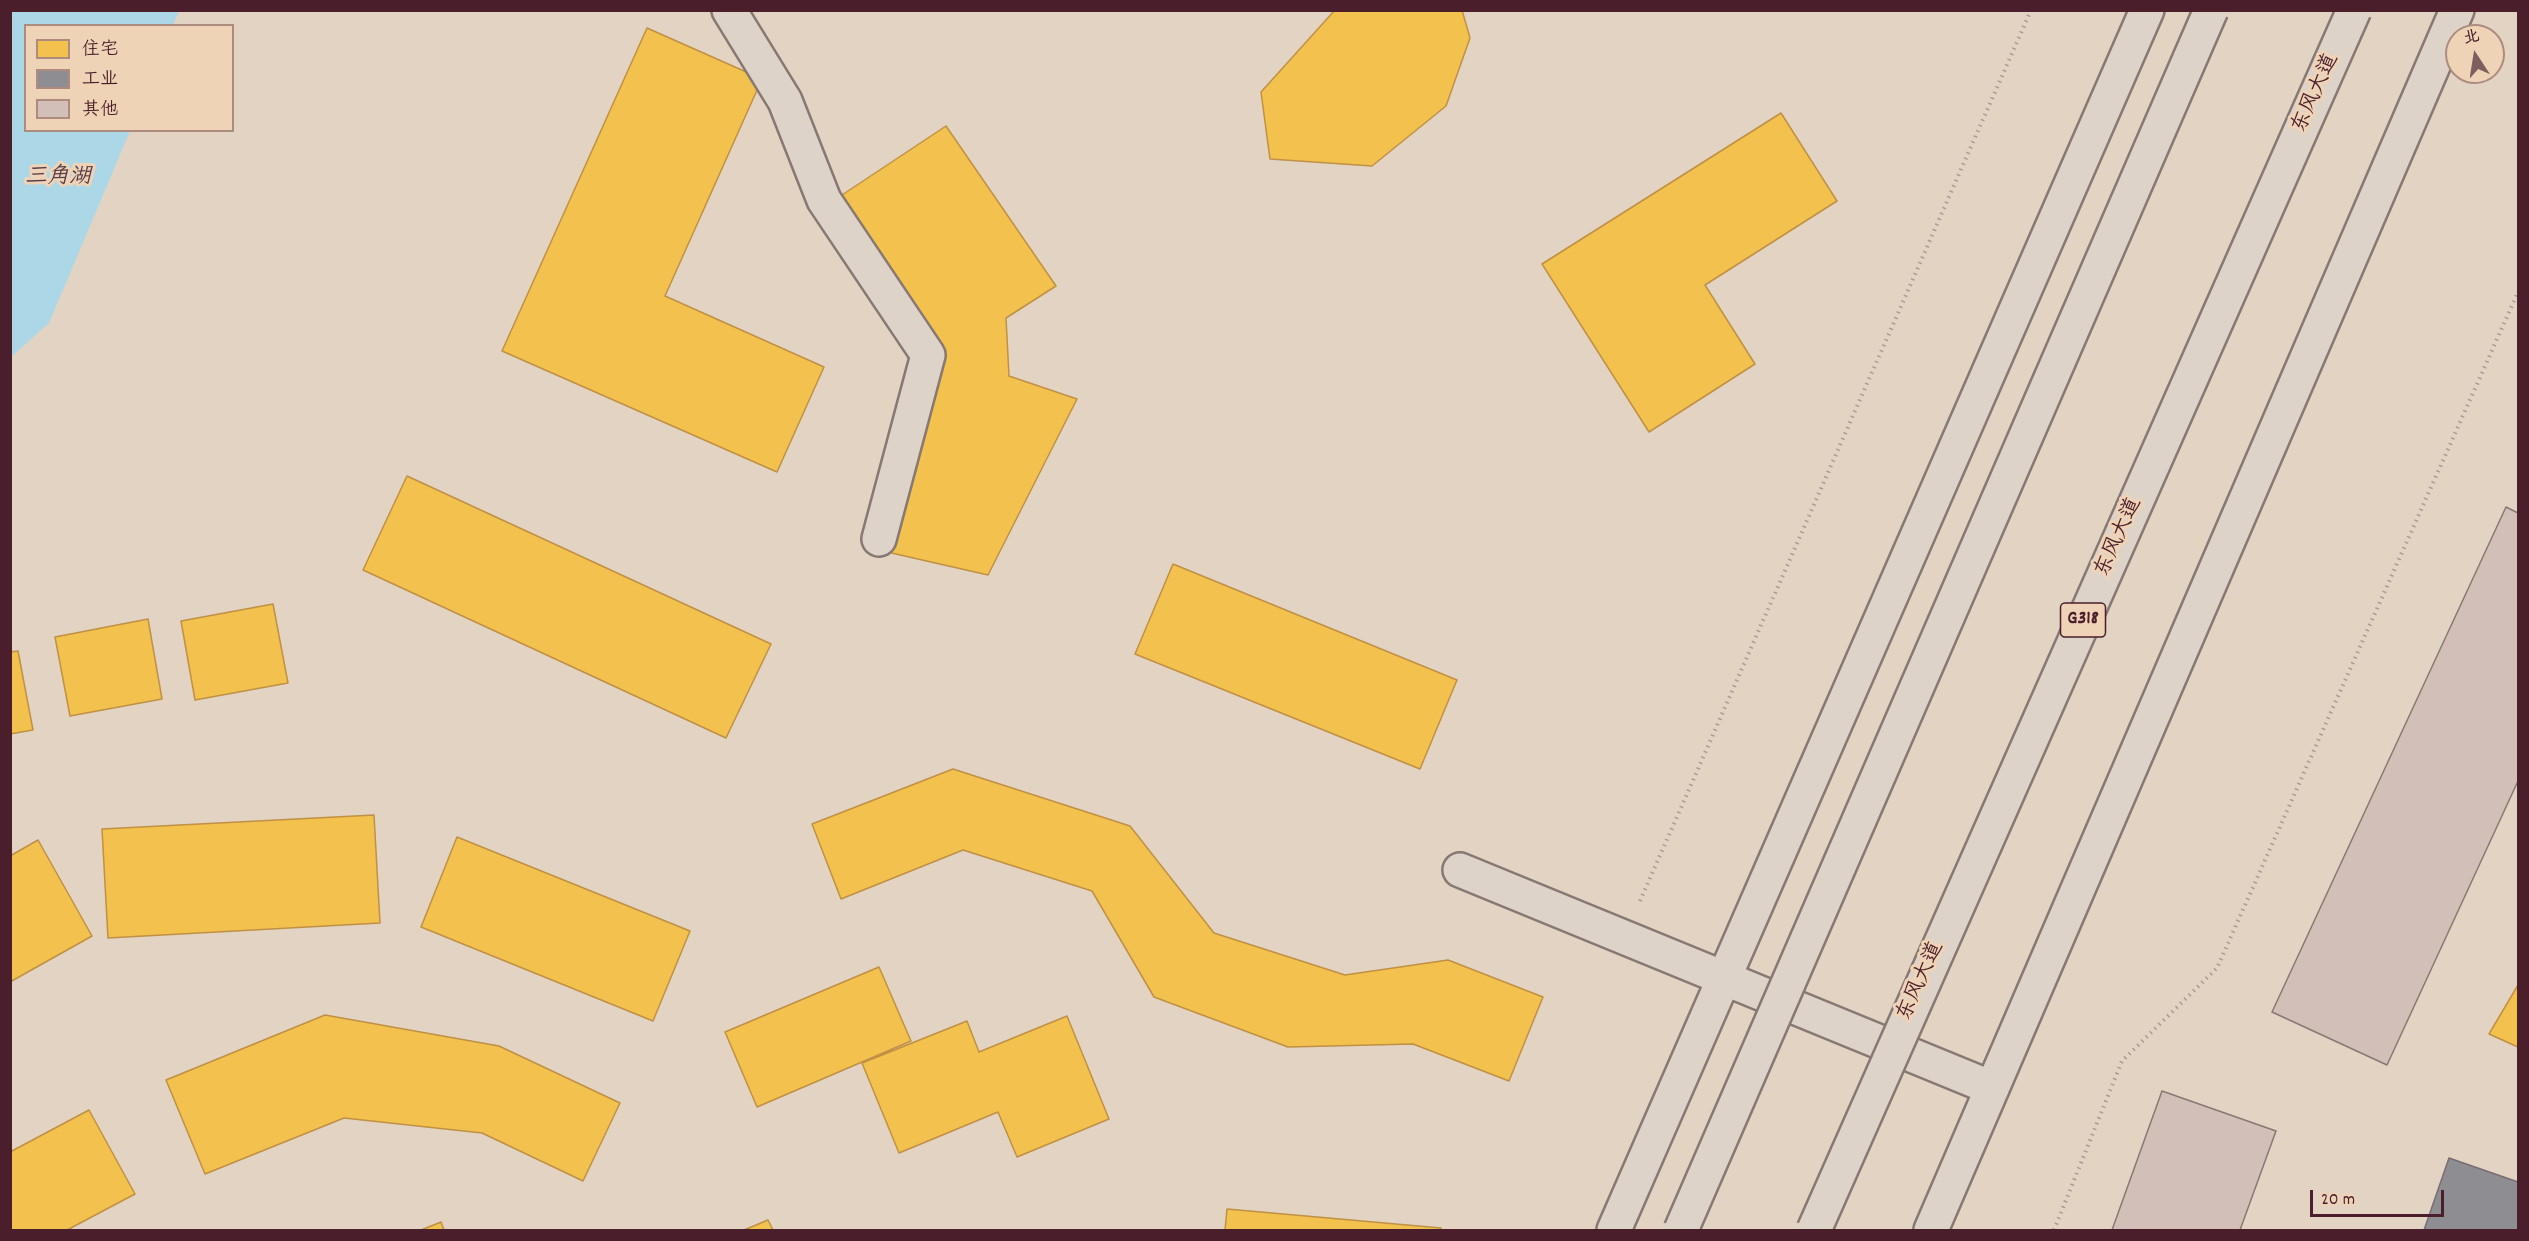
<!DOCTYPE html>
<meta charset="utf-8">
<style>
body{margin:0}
#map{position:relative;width:2529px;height:1241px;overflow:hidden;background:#e2d3c3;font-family:Dekko,"LXGW WenKai TC",sans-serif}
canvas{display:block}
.frame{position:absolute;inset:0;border:12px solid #4a1f2b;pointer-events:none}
.legend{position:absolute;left:24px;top:24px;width:210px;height:108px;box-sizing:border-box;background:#efd3b6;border:2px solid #ad8b7e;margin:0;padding:8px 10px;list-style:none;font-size:18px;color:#4a1f2b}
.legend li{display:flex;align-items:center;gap:12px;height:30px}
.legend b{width:30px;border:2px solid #ad8b7e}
.north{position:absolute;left:2445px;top:24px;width:60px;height:60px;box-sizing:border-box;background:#efd3b6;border:2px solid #ad8b7e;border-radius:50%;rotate:348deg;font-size:16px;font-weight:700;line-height:24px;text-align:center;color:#4a1f2b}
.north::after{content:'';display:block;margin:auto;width:21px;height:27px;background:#7f5e60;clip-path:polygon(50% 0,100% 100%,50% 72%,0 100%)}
.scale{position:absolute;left:2310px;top:1190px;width:134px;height:27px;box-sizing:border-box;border:3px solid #4a1f2b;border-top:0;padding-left:8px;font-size:18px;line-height:21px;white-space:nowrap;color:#4a1f2b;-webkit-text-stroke:4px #efd3b6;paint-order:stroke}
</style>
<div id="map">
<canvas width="2529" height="1241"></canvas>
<div class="frame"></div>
<ul class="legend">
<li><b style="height:16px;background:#f2c14e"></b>住宅</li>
<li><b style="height:16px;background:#8d8d92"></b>工业</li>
<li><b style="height:16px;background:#d2bfb8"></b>其他</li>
</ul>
<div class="north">北</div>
<div class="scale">20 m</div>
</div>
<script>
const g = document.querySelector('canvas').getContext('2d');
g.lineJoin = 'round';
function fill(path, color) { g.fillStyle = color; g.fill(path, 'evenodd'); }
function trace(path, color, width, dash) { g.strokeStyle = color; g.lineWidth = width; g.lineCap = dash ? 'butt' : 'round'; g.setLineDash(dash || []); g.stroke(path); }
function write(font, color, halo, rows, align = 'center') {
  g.font = font + ' Dekko,"LXGW WenKai TC",sans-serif'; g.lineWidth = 6; g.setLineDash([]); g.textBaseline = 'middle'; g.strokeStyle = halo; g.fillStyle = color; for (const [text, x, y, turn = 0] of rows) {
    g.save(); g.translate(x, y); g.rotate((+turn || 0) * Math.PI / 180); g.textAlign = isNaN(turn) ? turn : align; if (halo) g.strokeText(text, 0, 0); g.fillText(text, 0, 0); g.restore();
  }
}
fill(new Path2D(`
 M11 10 179 11 173 25 26 26V130L130 131 49 323 11 357Z`), '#abd7e7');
const homes = new Path2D(`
 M1335 10H1462L1470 38 1446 106 1372 166 1270 159 1261 92Z
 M647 28 762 79 665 296 824 367 777 472 502 351Z
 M1781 113 1837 201 1705 285 1755 364 1649 432 1542 264Z
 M946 126 1056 286 1006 318 1009 376 1077 399 988 575 887 552 945 352 842 195Z
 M407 476 771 644 726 738 363 570Z
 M1173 564 1457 680 1420 769 1135 654Z
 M273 604 288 683 195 700 181 621Z
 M148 619 162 699 70 716 55 637Z
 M18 651 33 730 10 734V652Z
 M953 769 1130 826 1214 933 1345 975 1448 960 1543 997 1509 1081 1413 1044 1288 1047 1154 997 1092 891 963 850 841 899 812 824Z
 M374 815 380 923 108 938 102 829Z
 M457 837 690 931 653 1021 421 927Z
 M38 840 92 936 10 982V856Z
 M879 967 911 1041 757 1107 725 1032Z
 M2518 985V1047L2489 1034Z
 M325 1015 499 1046 620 1103 583 1181 482 1133 344 1118 205 1174 166 1080Z
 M1067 1016 1109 1119 1017 1157 998 1112 899 1153 862 1063 967 1021 979 1052Z
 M89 1110 135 1194 67 1230H10V1152Z
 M1227 1209 1441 1228V1230H1225Z
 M768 1220 773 1230H744Z
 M441 1222 444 1230H421Z`);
fill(homes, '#f2c14e');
trace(homes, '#c09044', 1.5);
const industry = new Path2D(`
 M2449 1158 2518 1182V1230H2424Z`);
fill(industry, '#8d8d92');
trace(industry, '#796c73', 1.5);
const building = new Path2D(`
 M2506 507 2518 513V781L2387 1065 2272 1012Z
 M2162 1091 2276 1131 2240 1230H2112Z`);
fill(building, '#d2bfb8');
trace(building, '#877873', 1.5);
const street = new Path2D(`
 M729 10 785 101 824 200 928 355 879 539`);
const secondary = new Path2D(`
 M1460 870 1992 1088`);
const primary = new Path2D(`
 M1614 1230 2147 10
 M1931 1230 2457 10`);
trace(street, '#877873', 38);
trace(secondary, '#877873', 38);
trace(primary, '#877873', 38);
trace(new Path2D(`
 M1640 901 2031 10
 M2054 1230 2122 1061 2217 968 2518 292`), '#a89c95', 4, [1.5, 4.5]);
trace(street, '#ddd3c8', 33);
trace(secondary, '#ddd3c8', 33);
trace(primary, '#ddd3c8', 33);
const highwayBridge = new Path2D(`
 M1681 1230 2211 10
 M1814 1230 2354 10`);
trace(highwayBridge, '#877873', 38, []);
trace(highwayBridge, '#ddd3c8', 33);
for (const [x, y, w] of [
 [2083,620,45]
]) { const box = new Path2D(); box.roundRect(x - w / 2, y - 17, w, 34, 4.5); g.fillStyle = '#efd3b6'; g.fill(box); trace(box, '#4a1f2b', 1.5); }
write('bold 20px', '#4a1f2b', null, [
 ["G318",2083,620]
]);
write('21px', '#4a1f2b', '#efd3b6', [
 ["东风大道",2317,94,-66],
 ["东风大道",2120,538,-66],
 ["东风大道",1922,982,-66]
]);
write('italic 22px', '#553b49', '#efd3b6', [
 ["三角湖",58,179]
]);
</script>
